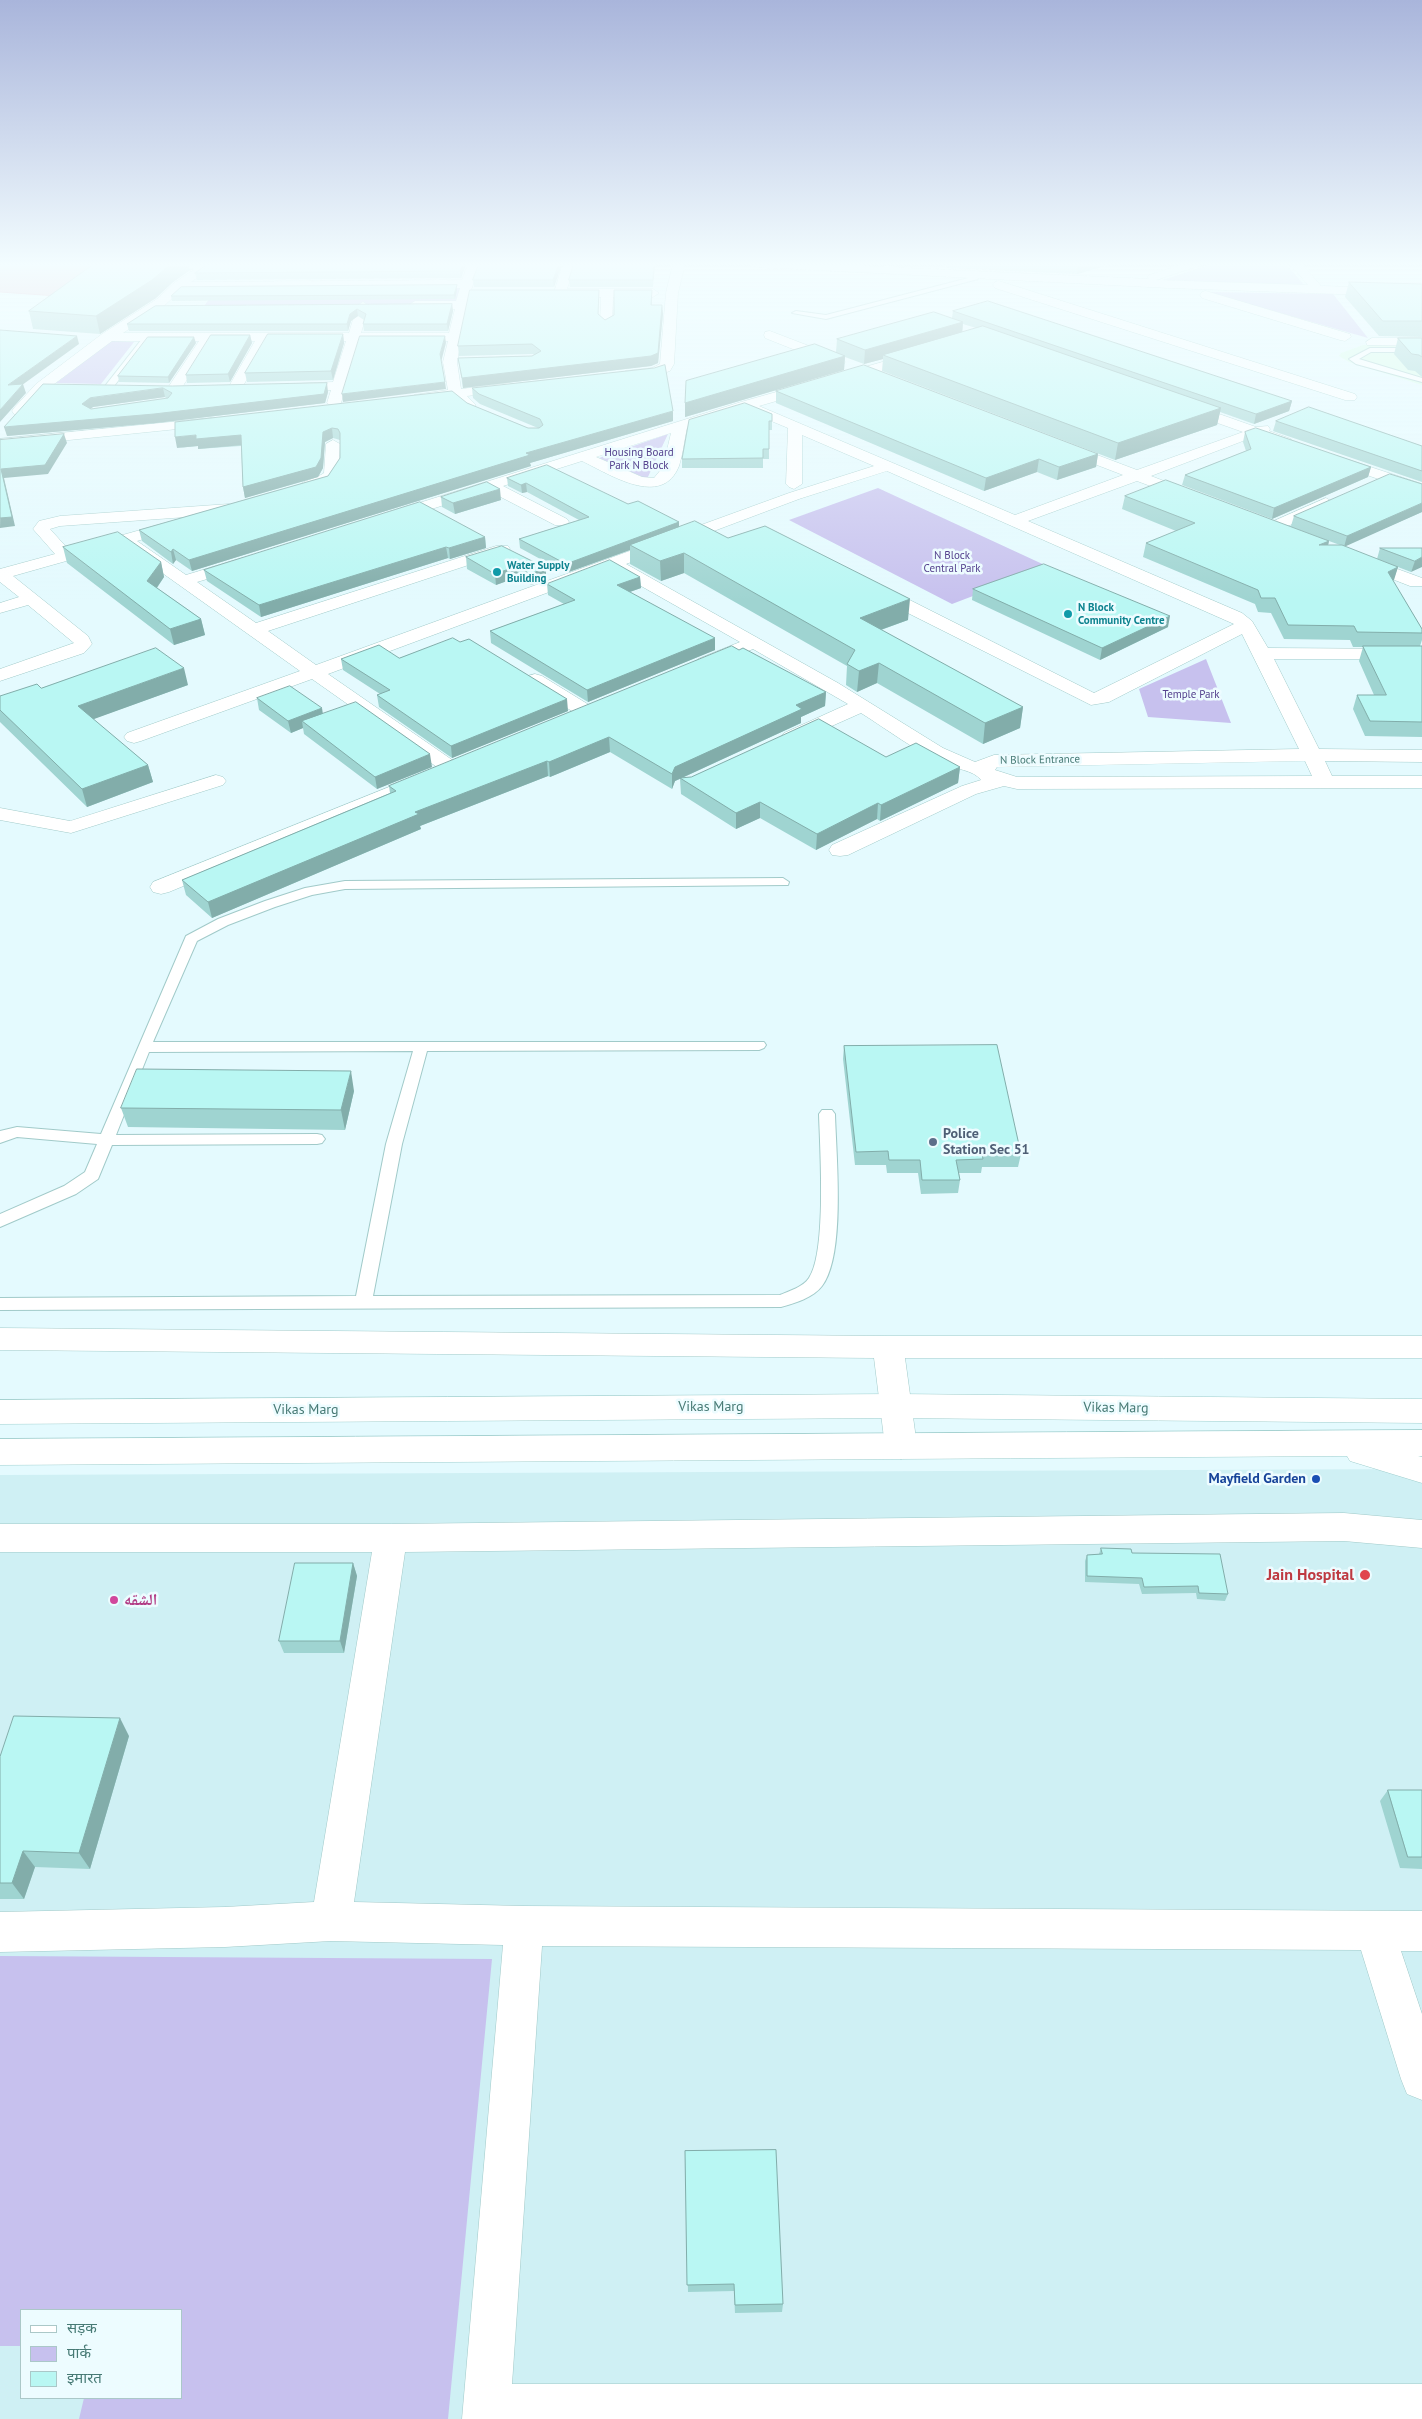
<!DOCTYPE html>
<meta charset="utf-8">
<style>
body{margin:0}
#map{position:relative;width:1422px;height:2419px;overflow:hidden;background:#e4fafe;font-family:"PT Sans","Noto Sans Devanagari",sans-serif}
canvas{display:block}
.legend{position:absolute;left:20px;top:2309px;width:162px;height:90px;box-sizing:border-box;background:#edfcff;border:1px solid #abc8c8;margin:0;padding:6px 9px;list-style:none;font-size:15px;color:#477a75}
.legend li{display:flex;align-items:center;gap:10px;height:25px}
.legend b{width:25px;border:1px solid #abc8c8}
</style>
<div id="map">
<canvas width="1422" height="2419"></canvas>
<ul class="legend">
<li><b style="height:6px;background:#fff"></b>सड़क</li>
<li><b style="height:14px;background:#c7c1ee"></b>पार्क</li>
<li><b style="height:14px;background:#b9f7f3"></b>इमारत</li>
</ul>
</div>
<script>
const g = document.querySelector('canvas').getContext('2d');
g.lineJoin = 'round';
function fill(path, color) { g.fillStyle = color; g.fill(path, 'evenodd'); }
function trace(path, color, width, dash) { g.strokeStyle = color; g.lineWidth = width; g.lineCap = dash ? 'butt' : 'round'; g.setLineDash(dash || []); g.stroke(path); }
function write(font, color, halo, rows, align = 'center') {
  g.font = font + ' "PT Sans","Noto Naskh Arabic",sans-serif'; g.lineWidth = 5; g.setLineDash([]); g.textBaseline = 'middle'; g.strokeStyle = halo; g.fillStyle = color; for (const [text, x, y, turn = 0] of rows) {
    g.save(); g.translate(x, y); g.rotate((+turn || 0) * Math.PI / 180); g.textAlign = isNaN(turn) ? turn : align; if (halo) g.strokeText(text, 0, 0); g.fillText(text, 0, 0); g.restore();
  }
}
fill(new Path2D(`
 M1422 1469V2419H0V1475ZM21 2310H181V2398H21Z`), '#cff0f4');
fill(new Path2D(`
 M1363 345H1422V385L1349 362 1339 356 1341 353Z`), '#d7fde7');
fill(new Path2D(`
 M1212 264H1286L1305 286 1163 280Z
 M464 285 457 304 204 306 219 286Z
 M1207 292 1333 294 1368 338Z
 M111 341 134 342 101 384 56 383Z
 M668 434 647 479 599 458Z
 M878 488 1049 567 952 604 789 520Z
 M1206 659 1231 723 1148 717 1139 689Z
 M0 1956 492 1959 448 2419H79L84 2398H181V2310H21V2346H0Z`), '#c7c1ee');
const water = new Path2D(`
 M0 264H97L57 296 0 292Z`);
fill(water, '#eab7c7');
trace(water, '#dd9caf', 1);
const lane = new Path2D(`
 M166 265H205L208 267 205 269 168 268Z
 M976 276 978 279 826 319 792 313 796 311 826 315Z
 M145 335 152 337 111 390H105V386Z
 M1370 348H1422V352H1371L1359 359 1422 378V382L1356 364 1349 359Z
 M783 878 789 882 788 885 345 889 312 895 275 907 228 925 197 941 153 1042H764L766 1045 764 1048 759 1050 427 1051 402 1144 373 1296 780 1295C789 1291 803 1287 809 1278 827 1252 820 1148 819 1114L822 1110H832L835 1114C836 1154 846 1255 822 1286 813 1298 795 1303 781 1307L0 1310V1298L356 1296 386 1144 413 1051 149 1052 116 1135 317 1134 322 1135 325 1139 322 1143 317 1144 112 1145 98 1179 76 1194 0 1227V1214L64 1186 85 1172 97 1144 17 1137 0 1143V1131L17 1127 101 1134 186 936 218 919 265 901 305 888 345 881Z`);
const street = new Path2D(`
 M203 264H216L191 282 462 280 468 264H480L470 293 457 362 461 389 510 383 517 387 510 391 467 396 476 405 469 409 464 408 453 398 414 401 412 398 414 395 448 390 443 362 448 341H359L341 403 334 407 327 403 331 390 290 392 283 388 290 384 333 382 346 341H268L242 388 235 392 228 388 255 341H212L179 392 174 393 167 389 199 341H112L46 390 24 414H14L12 411 14 408 36 384 102 334 157 299 174 283ZM460 288 456 301H415L409 305 415 309H455L449 333H361L369 306 363 302 357 306 349 333H123L165 305 181 290Z
 M563 264H575L567 289H653L659 293 653 297H613L612 324 606 328 602 327 600 324 601 297H560L554 293Z
 M673 264H685L678 293 674 364 670 371 654 376 625 377 623 374 625 371 652 368 660 364 666 293Z
 M749 264H820L1149 279 1147 277 1149 275 1184 264H1201L1199 266 1156 280 1308 285 1290 264H1302L1321 286 1422 289V297L1169 288 755 267Z
 M999 281 1355 394 1357 397 1355 400H1345L995 288 993 285 995 282Z
 M1206 291 1350 334 1351 337 1345 341 1340 340 1202 298 1200 295 1202 292Z
 M770 331 843 359 845 362 843 365H833L765 338 764 335 765 332Z
 M1372 338H1422V346L1367 345 1366 342Z
 M918 352 923 353 925 356 923 359 759 406 1015 515 1123 475 1058 450 1056 447 1058 444H1068L1137 470 1243 432 1178 409 1176 406 1178 403H1188L1256 427 1268 426 1270 429 1269 431 1291 439 1293 442 1286 446 1256 436 1151 476 1198 494 1201 497 1198 500H1188L1137 481 1028 521 1242 613 1252 621 1268 648 1422 649V659H1274L1319 749 1422 750V762L1325 761 1332 776H1422V788L1017 789 1004 786 976 794 848 855 840 856 832 855 829 850 832 845 962 786 981 780C974 770 954 769 943 763 914 750 888 730 861 713L798 741 791 743 784 741 781 737 784 733 848 704 753 649 710 667H698L695 663 698 659 740 642 611 569 328 674 458 764 461 768 458 772 451 774 444 772 312 679 141 741 134 743 127 741 124 737 127 733 300 671 123 545 13 576 88 636 92 644 84 653 0 681V669L74 643 28 605 0 613V603L19 597 0 582V569L55 554 33 529 39 521 60 516 229 504 235 506 237 509 229 514 60 526 50 529 69 550 169 522H181L183 525 181 528 137 541 186 575 242 558 248 559 250 563 248 567 197 582 256 623 496 546H508L510 549 508 552 268 631 316 665 789 493 874 466 802 435V484L794 489 789 487 786 484 788 428 745 410 687 428C684 441 683 454 679 466 662 509 609 474 582 461L503 486 567 519 569 522 567 525H555L489 491 393 521 387 519 385 516 387 513 741 402ZM671 433 663 467 654 478 642 477 596 457ZM887 471 1234 624 1094 693 882 586H870L867 590 870 594 1091 705 1109 702 1242 634 1299 749 994 755 975 762 943 748 838 683 626 564 799 499ZM1305 761 1312 776 1017 777 995 770 997 767Z
 M212 418 219 422 217 425 0 447V439Z
 M333 440 340 444 339 474C331 485 313 494 300 490L297 487C303 480 316 479 324 473L326 444Z
 M1334 455 1422 484V494L1329 462 1327 459Z
 M1326 498 1334 503 1332 506 1279 530H1267L1265 527 1267 524Z
 M1362 556 1422 578V586H1410L1356 565 1354 561 1356 557Z
 M535 674 542 676 594 708 597 712 594 716H580L528 684 526 680 528 676Z
 M424 773 431 775 434 779 431 783 169 892 161 894 153 892 150 887 153 882Z
 M216 775 223 777 226 781 223 785 71 833 0 820V808L70 821Z
 M0 1328 888 1336H1422V1358H905L917 1446 912 1455 901 1459 890 1455 885 1446 874 1358 0 1350Z
 M1344 1513 1422 1520V1548L1344 1541 405 1552 354 1902 524 1906 1422 1911V1951H1401L1422 2014V2100L1407 2094 1401 2079 1361 1950 542 1946 512 2384H1422V2419H462L503 1945 331 1941 225 1947 0 1952V1912L225 1907 314 1902 372 1552H0V1524H391Z`);
const secondary = new Path2D(`
 M895 1394 1422 1399V1423L895 1418 0 1424V1400Z
 M1422 1430V1456H1418L1422 1457V1483L1350 1461 1347 1456 0 1465V1439Z`);
trace(lane, '#a1cac9', 2);
trace(street, '#a1cac9', 1);
trace(secondary, '#9fcecd', 1);
fill(lane, '#fff');
fill(street, '#fff');
fill(secondary, '#fff');
fill(new Path2D(`
 M208 264H466L461 278 197 280 195 273Z
 M562 264 554 287H474L473 280Z
 M574 264H655L653 287H570L569 280Z
 M940 264H1112L1077 274 949 268Z
 M190 270 173 282 156 298 100 334 33 329 29 311Z
 M1349 282 1422 284V337L1379 336 1345 297Z
 M457 285V290L455 299 172 301 171 296Z
 M599 290 598 315 605 320 652 299V305H662L663 314 658 363 651 366 463 388 458 358 532 356 534 355 533 354 459 356 458 346Z
 M452 304 453 311 448 331H364L363 324 364 320 358 316 351 321 348 331H129L127 324Z
 M953 311 1292 401 1289 411 1254 424 1220 412 1217 425 1115 460 882 371 883 359 864 364 845 357 844 370 685 417V403L836 352 837 339 952 318ZM963 324 976 328 962 332Z
 M343 334 344 343 333 380 247 382 245 373Z
 M250 335 252 343 230 382 187 383 186 375Z
 M1398 338H1422V377L1415 371 1408 370 1394 354Z
 M196 343 169 383 119 382 118 376Z
 M43 384 328 392 325 403 156 423 7 436ZM165 397 167 399 90 409 93 407Z
 M472 388 673 421 530 463 531 466 192 571 176 560 173 564 142 541 139 530 328 476 340 458V440L333 438 325 442 323 468 318 477 245 498 243 487 241 446 198 449V446L177 448 467 403 528 428H538L480 404 473 398Z
 M776 391 1098 454 1096 467 1057 480 1037 472 984 491 776 403Z
 M772 414V430H769V459H763V468H682V459Z
 M1276 421 1422 446V482L1273 431Z
 M1245 432 1371 467 1368 477 1272 519 1182 485 1185 475 1246 451 1243 442Z
 M507 478 628 504 679 522V527L728 538 908 620 881 630 1023 707 1020 728 983 744 877 683 857 692 846 685 847 666 684 573 661 581 630 564V550L566 573 520 548 519 539 579 520 527 492 522 493 508 486Z
 M1125 496 1291 526 1294 516 1422 512 1344 546 1377 559 1380 548H1422L1411 572 1398 567 1393 581 1422 629V640L1420 646H1422V737L1365 736 1353 709 1357 695H1374L1359 661 1363 647H1353L1350 640 1284 639 1271 613 1258 612 1255 604 1143 557 1146 543 1176 531 1122 509ZM1329 541 1340 545H1328Z
 M441 497 501 500 455 514 442 507Z
 M485 537 486 548 450 559 448 558 261 617 207 581 204 570Z
 M63 547 161 562 164 577 157 588 201 619 205 635 174 645 67 563Z
 M466 557 546 568V580L531 585 518 577 496 585 467 569Z
 M640 577 641 588 630 592 715 650 588 702 491 643 490 631 564 604 548 595 547 584Z
 M973 589 1168 627 1100 660 972 600Z
 M460 642 568 711 452 758 379 707 377 695 380 694 343 670 341 659 399 658Z
 M739 650 826 692 825 706 801 717V723L682 778 886 757 960 767 958 783 880 821 877 819 816 850 760 818 736 829 681 794 680 779 675 781 672 789 610 752 550 777 548 776 420 826 421 829 212 918 186 895 182 880 390 793 389 786Z
 M188 685 93 719 148 765 153 782 87 807 0 722V696L41 688Z
 M257 698 323 714 432 767 377 789 304 734 303 728 291 733 259 710Z
 M844 1046 1021 1154 1018 1167H982L981 1173H959L960 1180 958 1193 921 1194 918 1173H887L886 1165H855L843 1059Z
 M354 1091 345 1130 128 1127 121 1108Z
 M1101 1548 1132 1553 1228 1594 1225 1601 1197 1599 1196 1593 1142 1594 1139 1584 1085 1582V1561L1087 1555 1099 1554Z
 M353 1563 357 1576 344 1653H284L279 1641Z
 M129 1736 90 1869 35 1867 24 1899H0V1757Z
 M1388 1790H1422V1869L1400 1868 1380 1801Z
 M685 2151 783 2304 782 2312 735 2313 734 2291 688 2292Z`), '#9fd4d1');
fill(new Path2D(`
 M171 264H188L190 270 173 282 156 298 100 334 96 316Z
 M463 264H466L461 278 460 271Z
 M559 264H562L554 287 553 280Z
 M1078 264H1112L1077 274Z
 M457 285V290L455 299 454 295Z
 M452 304 453 311 448 331 447 324Z
 M662 305 663 314 658 363 651 366 463 388 462 378 651 356Z
 M357 309 358 316 351 321 348 331 347 324 350 314Z
 M963 322 962 336 883 355V359L864 364 865 350Z
 M343 334 344 343 333 380 331 371Z
 M250 335 252 343 230 382 228 374Z
 M77 336 79 344 11 393 8 385Z
 M445 336 446 343 441 362 440 354Z
 M194 337 196 343 169 383 168 377Z
 M845 356 844 370 685 417V403Z
 M445 382 446 389 343 402 342 394Z
 M327 383 328 392 325 403 156 423 7 436 4 427Z
 M23 384 26 393 0 422V410Z
 M163 388 165 397 93 407 84 414 82 404 90 398Z
 M1292 401 1289 411 1254 424 1256 414Z
 M1221 408 1217 425 1115 460 1118 443Z
 M673 411V421L530 463 531 466 192 571 189 560 526 453Z
 M332 428 333 438 325 442 323 468 318 477 245 498 243 487 323 432Z
 M64 434 67 443 48 474 4 478 15 526 0 528 1 469Z
 M196 435H241L243 445 198 449V446L177 448 175 437Z
 M1098 454 1096 467 1057 480 1059 467Z
 M1039 459 1037 472 984 491 986 478Z
 M1371 467 1368 477 1272 519 1274 508Z
 M526 483 527 492 522 493 521 485Z
 M500 489 501 500 455 514 453 503Z
 M1422 503V512L1344 547 1347 536Z
 M679 522V532L630 545V550L566 573V564Z
 M485 537 486 548 450 559 449 548Z
 M1329 541 1326 555 1319 545Z
 M446 547 448 558 261 617 259 605Z
 M173 549 176 560 173 564 171 552Z
 M684 553V573L661 581 660 561Z
 M1422 557V567L1411 572 1415 561Z
 M161 562 164 577 151 596 147 581Z
 M517 566 518 577 496 585 495 574Z
 M1398 567 1394 580 1383 586 1388 572Z
 M546 568V580L531 585 530 574Z
 M640 577 641 588 618 596 617 585Z
 M910 599 908 620 858 638 860 618Z
 M1170 616 1168 627 1100 660 1102 648Z
 M201 619 205 635 174 645 170 629Z
 M715 638V650L588 702 587 690Z
 M879 663 877 683 857 692 859 671Z
 M184 668 188 685 83 723 78 706Z
 M826 692 825 706 801 717V723L675 781 672 789V774L675 767 796 705Z
 M567 699 568 711 452 758 451 746Z
 M1023 707 1020 728 983 744 985 723Z
 M322 708 324 721H302L303 728 291 733 288 721Z
 M609 737 610 752 550 777 549 762Z
 M430 754 432 767 377 789 375 777Z
 M547 761 548 776 420 826 421 829 212 918 208 902 415 812Z
 M148 765 153 782 87 807 82 789Z
 M960 767 958 783 880 821 881 805Z
 M760 802V818L736 829V813Z
 M878 803 877 819 816 850 817 834Z
 M351 1071 354 1091 345 1130 341 1110Z
 M353 1563 357 1576 344 1653 340 1641Z
 M120 1718 129 1736 90 1869 79 1853Z
 M23 1851 35 1867 24 1899 12 1883Z`), '#82adaa');
const building = new Path2D(`
 M94 264H171L152 280 96 316 29 311Z
 M208 264H463L460 271 195 273Z
 M479 264H559L553 280H473Z
 M574 264H654L653 280H569Z
 M1349 282 1422 284V321H1383Z
 M457 285 454 295 171 296 181 287Z
 M470 290H599L598 314 605 320 614 315V290H652L651 305H662L658 353 651 356 462 378 458 358 532 356 541 351 532 344 458 346Z
 M988 301 1292 401 1256 414 953 311Z
 M452 304 447 324H363L366 314 357 309 350 314 347 324H127L155 306Z
 M934 312 963 322 865 350 837 339Z
 M983 326 1221 408 1118 443 883 355Z
 M0 330 77 336 8 385 23 384 0 410Z
 M268 334H343L331 371 245 373Z
 M211 335H250L228 374 186 375Z
 M360 336H445L440 354 445 382 342 394Z
 M148 337H194L168 377 118 376Z
 M1398 338H1422V357L1419 355 1412 354Z
 M815 344 845 356 685 403 686 381Z
 M665 365 673 411 526 453 530 455 189 560 173 549 171 552 139 530 328 476 340 458V433L338 429 332 428 323 432 321 458 316 467 243 487 241 435 196 439V435L175 437V422L452 391 467 403 528 428H539L543 425 540 419 479 394 472 388 654 368Z
 M864 365 1098 454 1059 467 1039 459 986 478 776 391Z
 M327 383 324 394 154 414 4 427 43 384 172 386ZM163 388 172 393 168 398 91 409 82 404 90 398Z
 M745 403 772 414V421H769V449H763V458L682 459 689 420Z
 M1309 407 1422 446V471L1276 421Z
 M1256 428 1371 467 1274 508 1185 475 1251 449 1245 432Z
 M64 434 45 465 1 469 12 517 0 518V440Z
 M547 465 628 504 638 501 679 522 566 564 519 539 589 517 526 483 521 485 507 478Z
 M1390 474 1422 484V503L1347 536 1294 516Z
 M1166 480 1329 541 1319 545H1342L1398 567 1388 572 1422 629V633L1357 632 1354 626 1288 625 1275 598H1261L1258 590 1146 543 1195 523 1125 496Z
 M487 482 500 489 453 503 441 497Z
 M420 502 485 537 449 548 446 547 259 605 204 570Z
 M695 521 728 538 765 526 910 599 860 618 1023 707 985 723 879 663 859 671 847 664 855 650 684 553 660 561 630 545Z
 M118 532 161 562 147 581 201 619 170 629 63 547Z
 M502 546 546 568 530 574 517 566 495 574 466 557Z
 M1380 548H1422V557L1415 561Z
 M610 560 640 577 617 585 715 638 587 690 490 631 575 600 547 584Z
 M1044 564 1170 616 1102 648 973 589Z
 M453 638 460 642 469 639 567 699 451 746 377 695 390 690 341 659 379 645 399 658Z
 M732 646 739 650 743 648 826 692 796 705 802 709 675 767 672 774 609 737 549 762 547 761 415 812 419 814 208 902 182 880 396 791 389 786Z
 M1363 646H1422V722L1370 721 1357 695H1386Z
 M156 648 184 668 78 706 148 765 82 789 0 710V696L37 684 41 688Z
 M290 686 322 708 288 721 257 698Z
 M356 702 430 754 375 777 302 721Z
 M819 719 886 757 916 743 960 767 881 805 878 803 817 834 760 802 736 813 680 778 691 777Z
 M997 1045 1021 1154H982L983 1159 956 1160 960 1180H922L920 1160H889L888 1151 856 1152 844 1046Z
 M137 1069 351 1071 341 1110 121 1108Z
 M1101 1548 1131 1549 1132 1553 1220 1554 1228 1594 1199 1593 1198 1586 1144 1587 1142 1578 1087 1576V1555L1102 1554Z
 M295 1563H353L340 1641H279Z
 M14 1716 120 1718 79 1853 23 1851 12 1883H0V1757Z
 M1388 1790H1422V1857H1408Z
 M776 2150 783 2304 735 2305 734 2284 687 2285 685 2151Z`);
fill(building, '#b9f7f3');
trace(building, '#82adaa', 1);
const sky = g.createLinearGradient(0, 0, 0, 602);
sky.addColorStop(0, '#a9b5db');
sky.addColorStop(0.44, '#f3fdff');
sky.addColorStop(1, '#f3fdff00');
g.fillStyle = sky;
g.fillRect(0, 0, 1422, 602);
for (const [x, y, r, color] of [
 [497,572,5,"#0f9aa8"],
 [1068,614,5,"#0f9aa8"],
 [933,1142,5,"#5c6f8a"],
 [1316,1479,5,"#1a4fb4"],
 [1365,1575,6,"#e0444e"],
 [114,1600,5,"#d1479c"]
]) { const dot = new Path2D(); dot.arc(x, y, r, 0, 2 * Math.PI); g.fillStyle = color; g.fill(dot); trace(dot, '#edfcff', 2); }
write('11px', '#55428e', '#edfcff', [
 ["Housing Board",639,453],
 ["Park N Block",639,466],
 ["N Block",952,556],
 ["Central Park",952,569],
 ["Temple Park",1191,695]
]);
write('bold 11px', '#0d838f', '#edfcff', [
 ["Water Supply",507,566],
 ["Building",507,579],
 ["N Block",1078,608],
 ["Community Centre",1078,621]
], 'left');
write('11px', '#477a75', '#edfcff', [
 ["N Block Entrance",1040,760,-1]
]);
write('bold 14px', '#4e5e75', '#edfcff', [
 ["Police",943,1134],
 ["Station Sec 51",943,1150]
], 'left');
write('14px', '#477a75', '#edfcff', [
 ["Vikas Marg",711,1407],
 ["Vikas Marg",1116,1408,1],
 ["Vikas Marg",306,1410]
]);
write('bold 14px', '#164399', '#edfcff', [
 ["Mayfield Garden",1306,1479]
], 'right');
write('bold 16px', '#be3a42', '#edfcff', [
 ["Jain Hospital",1354,1575]
], 'right');
write('bold 16px', '#b23c85', '#edfcff', [
 ["الشقه",124,1600]
], 'left');
</script>
